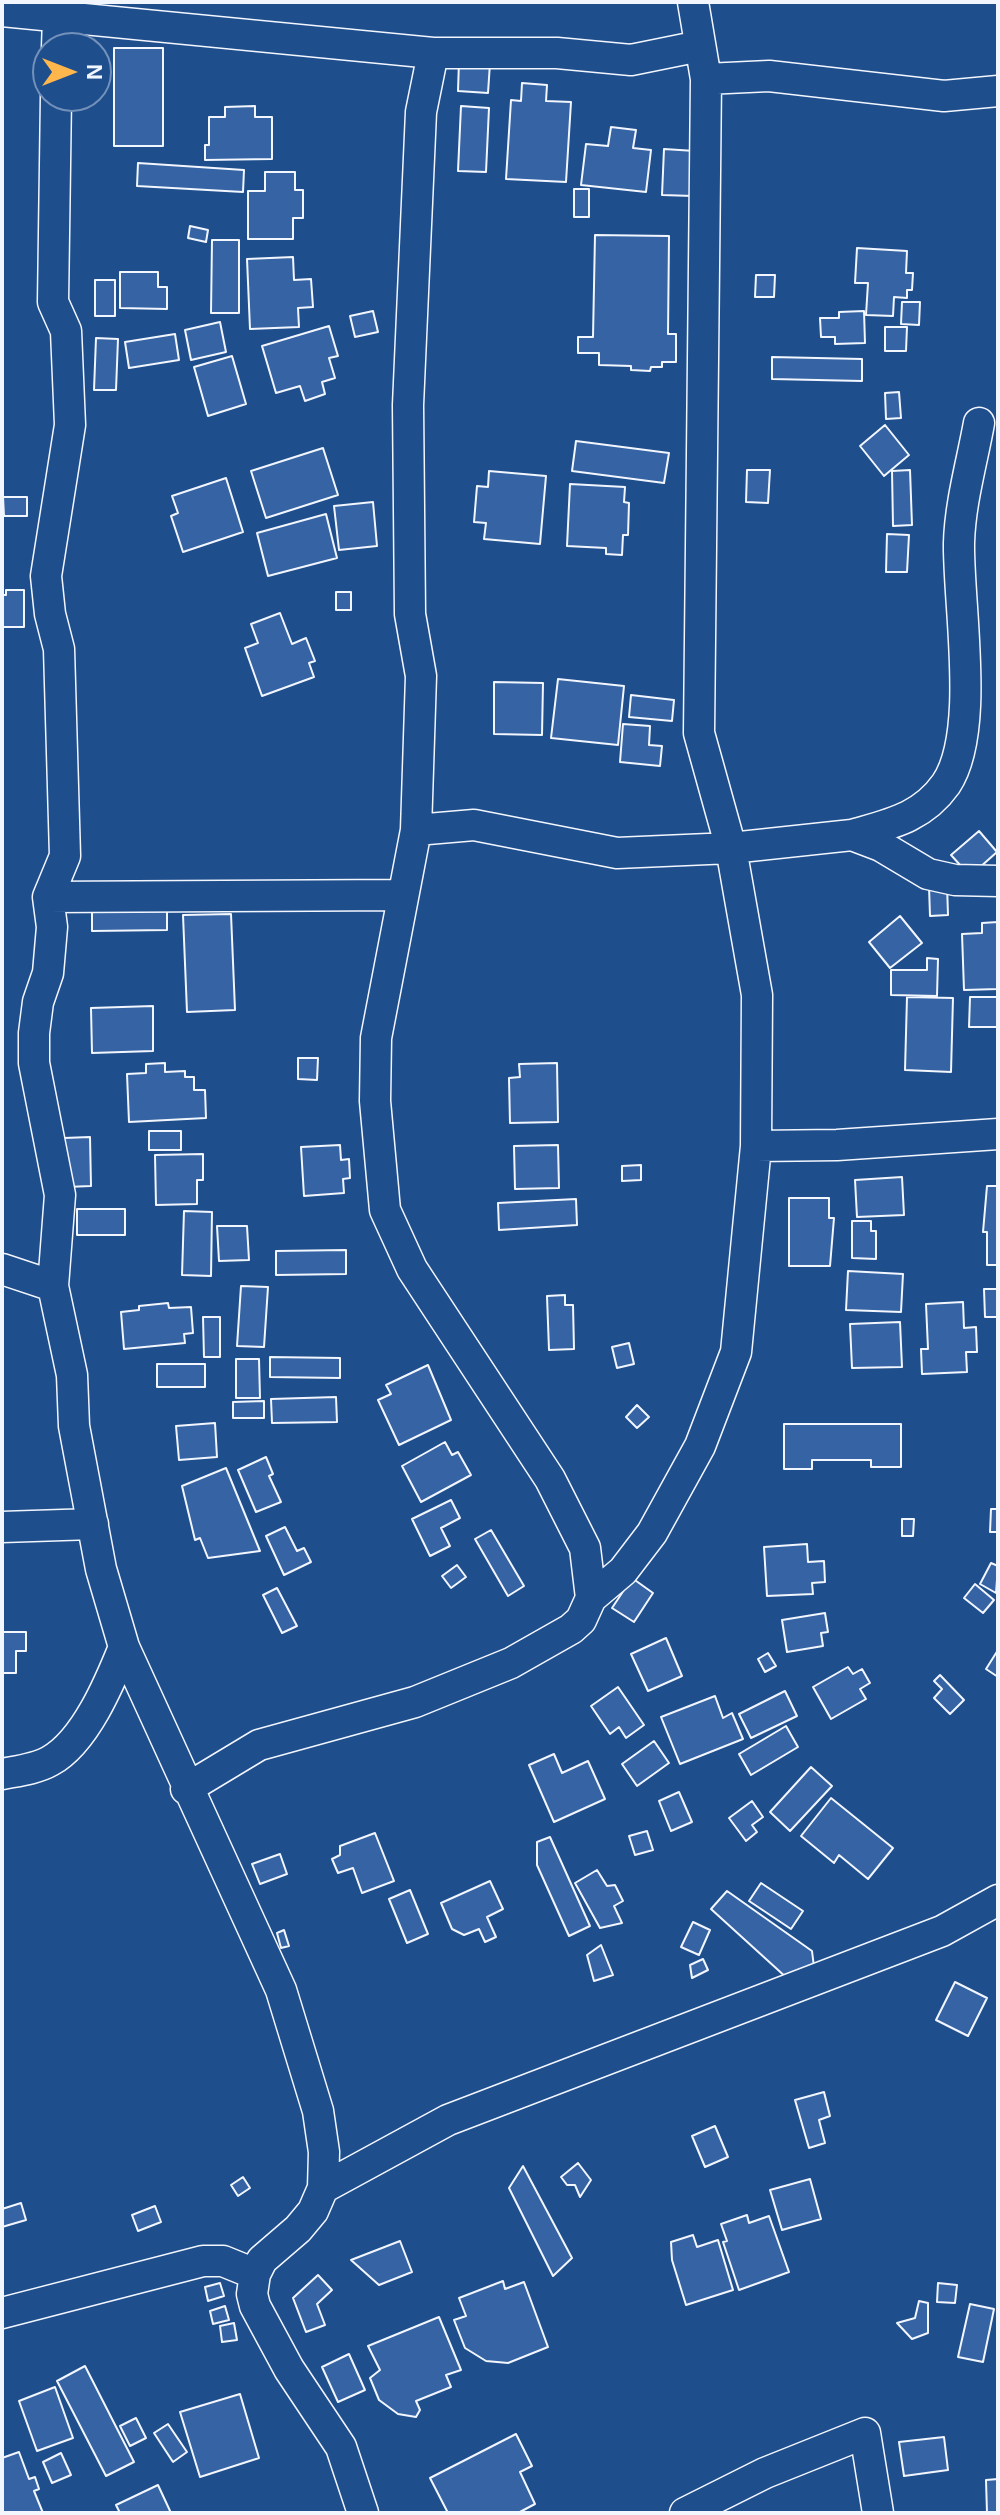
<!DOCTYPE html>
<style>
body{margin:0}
#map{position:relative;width:1000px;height:2515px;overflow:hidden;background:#1f4e8c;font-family:Arial,sans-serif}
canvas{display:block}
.frame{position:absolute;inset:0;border:4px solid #f2f6ff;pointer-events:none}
.north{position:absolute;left:32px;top:32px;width:80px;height:80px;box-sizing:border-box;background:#1f4e8c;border:2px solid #7391ba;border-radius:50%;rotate:90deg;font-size:22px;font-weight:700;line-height:32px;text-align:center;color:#f2f6ff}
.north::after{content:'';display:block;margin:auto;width:28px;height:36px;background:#ffb74d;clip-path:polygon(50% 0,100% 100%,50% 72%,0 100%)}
</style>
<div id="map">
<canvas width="1000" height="2515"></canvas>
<div class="frame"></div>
<div class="north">N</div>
</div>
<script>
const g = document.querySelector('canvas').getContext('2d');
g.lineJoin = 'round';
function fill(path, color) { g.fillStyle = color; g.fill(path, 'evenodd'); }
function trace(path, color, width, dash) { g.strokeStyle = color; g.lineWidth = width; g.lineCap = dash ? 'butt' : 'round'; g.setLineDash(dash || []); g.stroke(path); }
const building = new Path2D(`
 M114 48H163V146H114Z
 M459 61 490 63 488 93 458 91Z
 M522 83 547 85 546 101 571 102 566 182 506 179 511 100 521 101Z
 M255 106V117H272V159L205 160V145H209V117H225V107Z
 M461 106 489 108 486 172 458 171Z
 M611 127 636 130 633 148 651 150 646 192 581 185 586 144 608 146Z
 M664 149 695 151 693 196 662 195Z
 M138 163 244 170 243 192 137 186Z
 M265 172H295V190H303V218H293V239H248V191H265Z
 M574 189H589V217H574Z
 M190 226 208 230 206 242 188 238Z
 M595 235 669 236 668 334H676V362H662V367H651L650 371 631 370V366L599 365V353H578V337H593Z
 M212 240H239V313H211Z
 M857 248 907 251 906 273H913L912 290H907V298L894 297 893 316 866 315 868 283H855Z
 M293 257 294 280 311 279 313 307 298 308 299 327 250 329 247 259Z
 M120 272H158V287H167V309L120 308Z
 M756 275H775L774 297H755Z
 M95 280H115V316H95Z
 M902 302H920L919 325 901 324Z
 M373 311 378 332 355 337 350 316Z
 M864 311 865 343 835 344V337H821L820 318H839V312Z
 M220 322 226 352 191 360 185 330Z
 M329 326 338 356 329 358 335 378 322 382 325 394 305 401 300 386 276 393 262 346Z
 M885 327H907L906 351H885Z
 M175 334 179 360 129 368 125 342Z
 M96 338 118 339 116 390H94Z
 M232 356 246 404 208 416 194 367Z
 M772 357 862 359V381L772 379Z
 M899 392 901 418 886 419 885 393Z
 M885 425 909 455 884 476 860 446Z
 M576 441 669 453 664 483 572 471Z
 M323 448 338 495 266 518 251 471Z
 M747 470H770L768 503 746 502Z
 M910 470 912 525 893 526 892 471Z
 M489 471 546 476 540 544 484 539 486 523 474 522 477 486 488 487Z
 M226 478 243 532 183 552 171 516 178 513 172 496Z
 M570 484 625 487 624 502 629 503 628 535H623L622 555 606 554V548L567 546Z
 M3 497H27V516H4Z
 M373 502 377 546 339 550 334 506Z
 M326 514 337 558 268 576 257 533Z
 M887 534 909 535 907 572H886Z
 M6 590H24V627H2V595H6Z
 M336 592H351V610H336Z
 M280 613 292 644 306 638 315 661 309 663 314 677 262 696 245 648 258 643 251 624Z
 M558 679 624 686 618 745 551 738Z
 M494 682 543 683 542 735 494 734Z
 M631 695 674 700 672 721 629 717Z
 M623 724 650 726 649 745 662 746 660 766 620 762Z
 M979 831 997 852 970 876 951 855Z
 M947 885 948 915 930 916 929 886Z
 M167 911V930L92 931V912Z
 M231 914 235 1010 187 1012 183 915Z
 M900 916 922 943 890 968 869 942Z
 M998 922V989L964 990 962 934 982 933V923Z
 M927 958 938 959 937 996 891 995V970H927Z
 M907 997 953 998 951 1072 905 1070Z
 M970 997H998V1027H969Z
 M153 1006V1051L92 1053 91 1008Z
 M298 1058H318L317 1080 298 1079Z
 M165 1063V1072L185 1071V1077H194V1090H205L206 1118 129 1122 127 1074 146 1073V1064Z
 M557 1063 558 1122 510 1123 509 1078 520 1077 519 1064Z
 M149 1131H181V1150H149Z
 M90 1137 91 1186 66 1187 64 1138Z
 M340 1145 341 1160 349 1159 350 1178 343 1179 344 1193 304 1196 301 1147Z
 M558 1145 559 1188 515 1189 514 1146Z
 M203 1154V1180H197V1204L156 1205 155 1155Z
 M641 1165V1180L622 1181V1166Z
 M902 1177 904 1215 857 1217 855 1180Z
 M987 1186H998V1265H987V1232H983Z
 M789 1198H829V1218H834L830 1266H789Z
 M576 1199 577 1225 499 1230 498 1203Z
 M77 1209H125V1235H77Z
 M184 1211 212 1212 211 1276 182 1275Z
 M852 1221H871V1231H876V1259L852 1258Z
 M217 1226H247L249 1260 219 1261Z
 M346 1250V1274L276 1275V1251Z
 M848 1271 903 1274 901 1312 846 1310Z
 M241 1286 268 1287 264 1347 237 1346Z
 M984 1289H998V1317H985Z
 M565 1295V1305H573L574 1349 549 1350 547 1296Z
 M963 1302 964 1328 976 1327 977 1352H966L967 1372 922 1374 921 1349H928L926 1304Z
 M168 1303 169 1308 191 1307 193 1333 184 1334 185 1343 124 1349 121 1312 139 1310V1306Z
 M203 1317H220V1357H204Z
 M900 1322 902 1367 852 1368 850 1324Z
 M629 1343 634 1364 617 1368 612 1347Z
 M270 1357 340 1358V1378L270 1377Z
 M236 1359H259L260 1398H236Z
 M157 1364H205V1387H157Z
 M428 1365 451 1420 399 1445 378 1400 391 1394 386 1385Z
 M336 1397 337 1422 272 1423 271 1399Z
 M264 1401V1418H233V1402Z
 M637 1405 649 1417 637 1428 626 1417Z
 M215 1423 217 1457 179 1460 176 1426Z
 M784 1424H901V1467H871V1460H812V1469H784Z
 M445 1442 452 1455 458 1452 471 1475 421 1502 402 1466Z
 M266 1457 273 1474 269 1476 281 1502 256 1512 238 1470Z
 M226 1468 260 1551 208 1558 200 1538 195 1540 182 1486Z
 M451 1500 460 1518 441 1528 450 1546 430 1556 412 1519Z
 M991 1509H998V1532H990Z
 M902 1519H914L913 1536H902Z
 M285 1527 297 1551 304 1548 311 1562 284 1575 266 1536Z
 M491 1530 524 1586 508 1596 475 1539Z
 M807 1544 808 1562 824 1561 825 1582 812 1583 813 1594 767 1596 764 1547Z
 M991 1563 998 1566 996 1593 980 1584Z
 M457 1565 466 1577 451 1588 442 1576Z
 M632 1578 653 1593 634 1622 612 1608Z
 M975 1584 994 1600 983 1613 964 1598Z
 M277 1588 297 1626 282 1633 263 1595Z
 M825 1613 828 1632 821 1633 823 1646 787 1652 782 1620Z
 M2 1632H26V1651H16V1673H2Z
 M666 1638 682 1676 648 1691 631 1654Z
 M998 1650V1677L986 1669Z
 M768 1653 776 1666 765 1672 758 1659Z
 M848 1667 853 1674 862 1669 870 1683 860 1689 866 1699 831 1719 813 1687Z
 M940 1675 964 1700 950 1714 934 1698 942 1689 934 1681Z
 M618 1687 644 1725 626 1738 619 1727 610 1734 591 1706Z
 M785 1691 797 1716 751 1738 739 1714Z
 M715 1696 723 1718 732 1713 743 1739 680 1764 661 1717Z
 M786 1726 798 1747 751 1775 739 1754Z
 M654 1741 669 1763 637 1786 622 1764Z
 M554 1754 562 1773 588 1761 605 1799 554 1822 529 1765Z
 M811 1767 832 1786 790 1831 770 1812Z
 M679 1792 692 1822 671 1831 659 1801Z
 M831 1798 893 1848 868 1879 839 1855 834 1863 801 1836Z
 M752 1801 763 1817 752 1825 757 1832 746 1841 729 1818Z
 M647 1831 653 1850 635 1855 629 1836Z
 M375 1833 394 1881 362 1893 353 1868 338 1873 332 1859 340 1855V1846Z
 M550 1837 590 1926 569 1936 537 1865V1842Z
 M280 1854 287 1874 260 1884 252 1864Z
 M597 1870 607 1886 615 1885 623 1901 614 1906 622 1923 600 1928 575 1883Z
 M490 1881 503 1909 487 1917 496 1937 485 1942 479 1929 464 1935 452 1929 441 1903Z
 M761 1883 803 1911 791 1929 749 1901Z
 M410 1890 428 1934 407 1943 389 1899Z
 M727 1891 812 1951 815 1975 788 1979 711 1909Z
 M693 1922 710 1930 699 1955 681 1947Z
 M284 1930 289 1946 281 1948 277 1933Z
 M601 1945 613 1975 594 1981 587 1955Z
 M703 1959 708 1970 692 1978 690 1965Z
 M955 1982 987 1998 968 2036 936 2020Z
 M824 2092 830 2116 819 2120 825 2143 809 2148 795 2100Z
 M715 2126 728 2157 705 2167 692 2136Z
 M578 2163 591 2180 580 2197 575 2185H567L561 2177Z
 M523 2166 572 2258 553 2276 509 2188Z
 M243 2177 250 2188 238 2196 231 2185Z
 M810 2179 821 2219 782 2230 770 2190Z
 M21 2203 26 2220 2 2227V2209Z
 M155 2206 161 2222 138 2231 132 2215Z
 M747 2215 749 2223 769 2216 789 2272 739 2290 723 2242 727 2241 721 2224Z
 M693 2235 697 2247 718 2240 733 2290 686 2305 672 2260 671 2242Z
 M400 2241 412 2272 379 2285 351 2260Z
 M318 2275 332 2290 317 2304 325 2325 306 2332 293 2298Z
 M503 2281 505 2289 524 2282 548 2347 508 2363 486 2361 465 2348 454 2320 466 2316 459 2298Z
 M220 2283 224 2296 208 2301 205 2287Z
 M938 2283 957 2285 955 2303 937 2302Z
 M919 2301 928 2303V2333L912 2339 897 2323 915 2318Z
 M970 2304 994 2309 983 2362 958 2357Z
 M225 2306 229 2320 213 2324 210 2311Z
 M439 2317 461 2370 446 2375 451 2387 416 2401 420 2410 416 2417 398 2414 379 2400 370 2378 380 2370 368 2346Z
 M234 2323 237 2340 222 2342 220 2326Z
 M349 2354 365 2390 338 2402 322 2367Z
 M85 2366 134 2462 106 2476 57 2381Z
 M55 2387 73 2438 37 2451 19 2401Z
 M240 2394 259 2458 200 2477 180 2412Z
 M136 2418 146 2438 130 2446 120 2426Z
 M168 2424 187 2452 173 2462 154 2433Z
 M516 2434 532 2466 520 2472 535 2504 518 2513H448L430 2478Z
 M944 2437 948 2470 904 2476 899 2442Z
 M19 2452 29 2479 35 2477 39 2489 34 2491 43 2513H3L2 2458Z
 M61 2453 71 2475 52 2483 43 2462Z
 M998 2479V2513H987L986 2480Z
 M158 2485 171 2513H120L116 2505Z`);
fill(building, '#3563a3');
trace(building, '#f2f6ff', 2);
const minor = new Path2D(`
 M2 11 433 53
 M57 48 58 17
 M706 79 769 76 944 96 998 91
 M56 96 53 302 66 331 70 425 46 576 50 614 59 649 65 856 48 897 52 927 48 973 38 1002 34 1033V1063L60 1195 53 1286 72 1375 74 1426 101 1569 124 1647 281 1990 318 2111 324 2152 323 2188 313 2211 298 2229 262 2260 255 2274 252 2294 255 2306 289 2369 341 2447 363 2513
 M416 830 421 676 410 614 408 405 421 112 433 53H557L631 60 700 46
 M852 835C890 824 922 818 946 784 981 732 958 605 959 543 960 503 972 462 979 423
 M48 897 401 895
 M756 1146 837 1145 998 1134
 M2 1269 53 1286
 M2 1527 93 1524
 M591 1598 585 1548 550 1479 412 1269 385 1210 375 1101 376 1038 416 830 474 825 617 853 731 848 852 835 881 846 928 874 955 880 998 881
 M2 1774C17 1771 36 1769 50 1761 85 1742 110 1682 124 1647
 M186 1789 259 1745 415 1702 511 1663 571 1629 581 1620 591 1598 623 1571 652 1533 700 1446 736 1352 756 1146 757 995 731 848 699 733 706 79 693 2
 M323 2188 448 2120 942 1931 998 1900
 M2 2313 203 2261H223L255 2274
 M685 2513 765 2473 865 2433 878 2513`);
trace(minor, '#f2f6ff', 33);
trace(minor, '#1f4e8c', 30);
</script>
